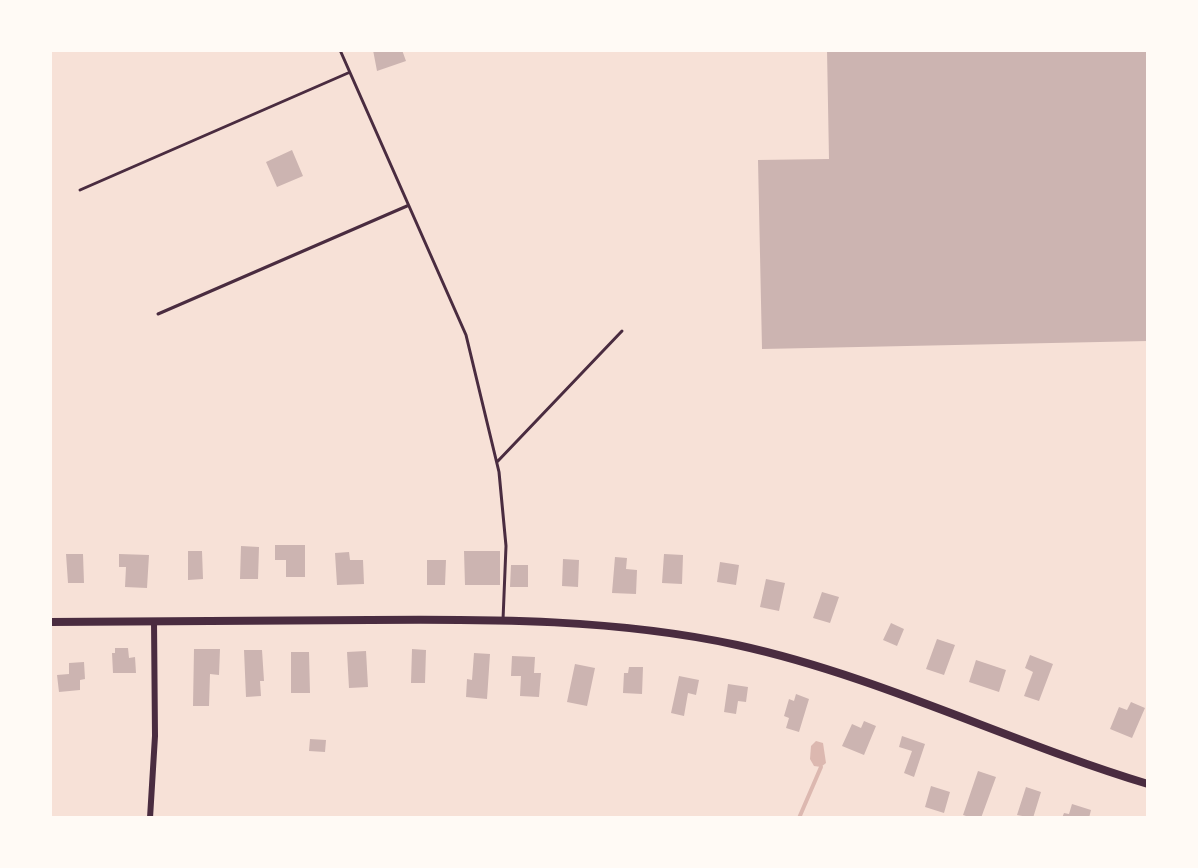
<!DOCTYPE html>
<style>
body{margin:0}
#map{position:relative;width:1198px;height:868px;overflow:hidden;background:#f7e1d7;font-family:"Roboto Condensed",sans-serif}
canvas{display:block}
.frame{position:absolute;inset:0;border:52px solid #fffaf5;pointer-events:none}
</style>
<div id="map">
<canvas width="1198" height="868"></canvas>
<div class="frame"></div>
</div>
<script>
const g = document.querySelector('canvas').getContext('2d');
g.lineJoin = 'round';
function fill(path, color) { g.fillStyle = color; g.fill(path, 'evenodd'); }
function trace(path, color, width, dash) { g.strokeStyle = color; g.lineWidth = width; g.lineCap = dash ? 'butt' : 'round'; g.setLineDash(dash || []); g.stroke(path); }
fill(new Path2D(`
 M816 741 823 743 826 763 821 767 814 766 810 759 811 746Z`), '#dcb8b0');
trace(new Path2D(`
 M799 818 821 767`), '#dcb8b0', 4);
fill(new Path2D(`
 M373 50H402L406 61 377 71Z
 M827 50H1148V341L762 349 758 160 829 159Z
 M292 150 303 176 277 187 266 162Z
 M275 545H305V577H286V560H275Z
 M241 546 259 547 258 579H240Z
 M188 551H202L203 579 188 580Z
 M464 551H500V585H465Z
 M349 552 350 560H363L364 584 337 585 335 553Z
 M66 554H83L84 583H68Z
 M119 554 149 555 147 588 125 587 126 567H119Z
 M664 554 683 555 682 584 662 583Z
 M615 557 627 558 626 569 637 570 636 594 612 593Z
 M563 559 579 560 578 587 562 586Z
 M427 560H446L445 585H427Z
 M720 562 739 565 736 585 717 582Z
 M511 565H528V587H510Z
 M766 579 785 583 779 611 760 607Z
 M822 592 839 597 830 623 813 618Z
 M891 623 904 629 897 646 883 640Z
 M937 639 955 645 944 675 926 669Z
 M115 648H128L129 658 135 657 136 673H113L112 653H115Z
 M194 649H220L219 675 210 674 209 706H193Z
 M412 649 426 650 425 683H411Z
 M244 650H262L264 681H260L261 696 246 697Z
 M366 651 368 687 349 688 347 652Z
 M291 652H309L310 693H291Z
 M474 653 490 654 487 699 466 697 467 679 472 680Z
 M1030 655 1053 664 1039 701 1024 696 1033 672 1025 668Z
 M512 656 535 657 534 673H541L539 697 520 696 521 676H511Z
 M976 660 1006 670 999 692 969 682Z
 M84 662 85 679 80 680V690L59 692 57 675 69 674V663Z
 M575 664 595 668 587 706 567 702Z
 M629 667H643L642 694 623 693 624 673H628Z
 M679 676 699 680 696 695 688 693 684 716 671 713Z
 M728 684 748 687 746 702 738 701 736 714 724 712Z
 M796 694 809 699 799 732 786 728 789 718 784 716 789 699 794 701Z
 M1131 702 1145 708 1132 738 1110 729 1119 707 1127 710Z
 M864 721 876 726 864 755 842 746 852 724 861 728Z
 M902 736 925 744 914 777 904 773 912 751 899 747Z
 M310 739 326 740 325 752 309 751Z
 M978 771 996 777 981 818H972L963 815Z
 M931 786 950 792 944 813 925 807Z
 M1026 787 1041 792 1033 818 1017 815Z
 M1072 804 1091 810 1089 818H1062L1064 813 1069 814Z`), '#ccb4b1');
trace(new Path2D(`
 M340 50 466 335 499 472 506 546 503 620
 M80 190 348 73
 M158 314 407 206
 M497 462 622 331`), '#4a2c40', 3);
trace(new Path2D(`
 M150 818 155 736 154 621`), '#4a2c40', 6);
trace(new Path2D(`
 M50 622C157 621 263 621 370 620 492 619 617 619 737 645 879 676 1009 742 1148 784`), '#4a2c40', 8);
</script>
